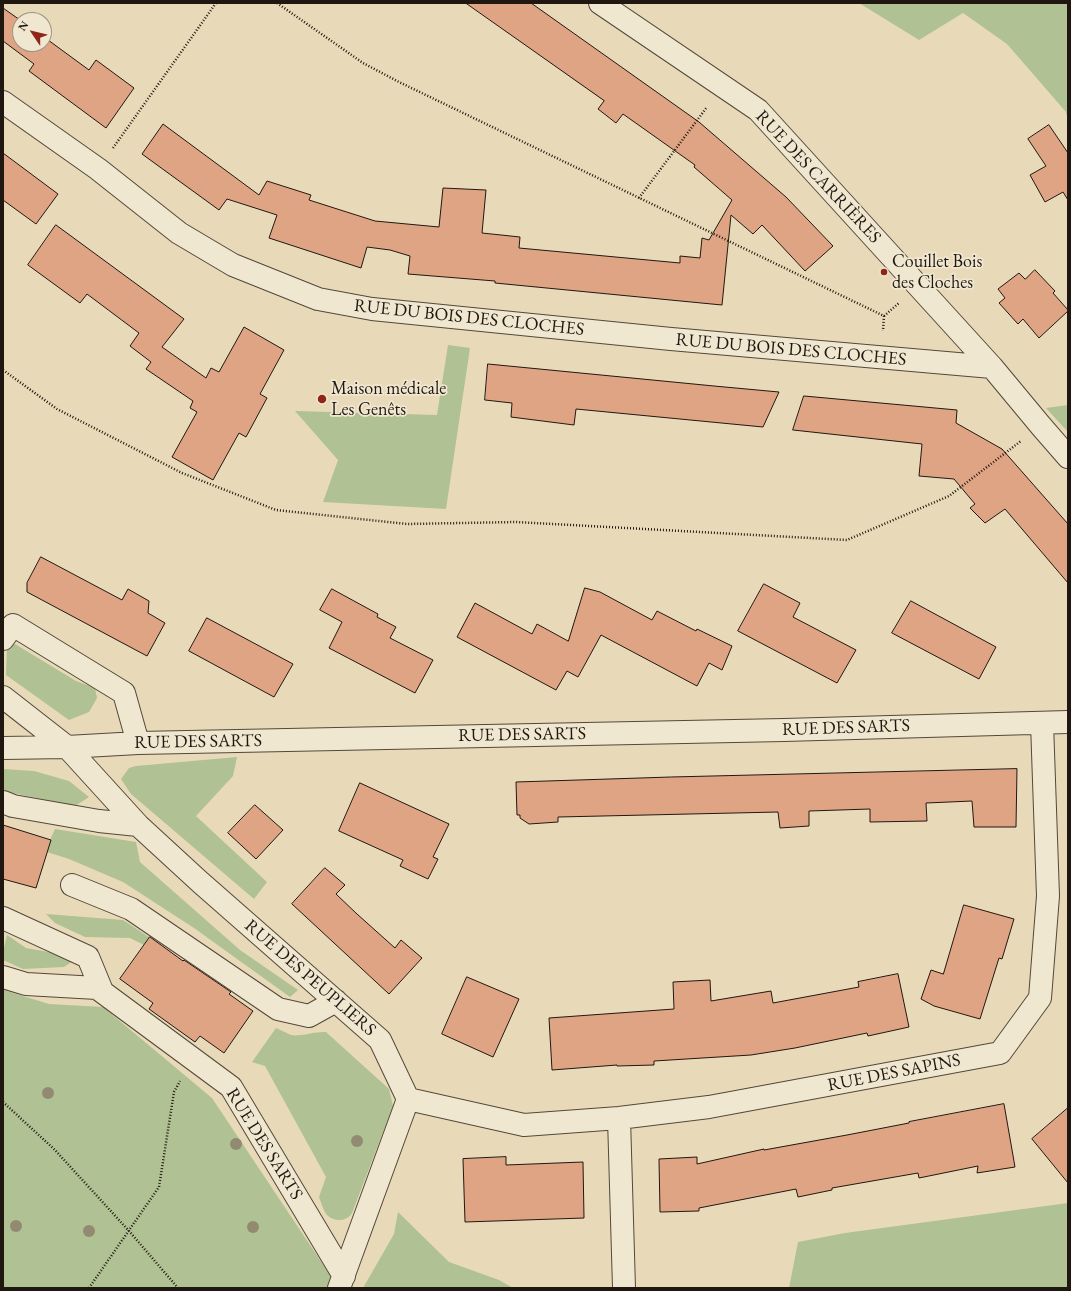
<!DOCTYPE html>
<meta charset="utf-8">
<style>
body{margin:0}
#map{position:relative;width:1071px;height:1291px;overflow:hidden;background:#e8dab8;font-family:"EB Garamond",serif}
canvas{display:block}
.frame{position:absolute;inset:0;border:4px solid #211711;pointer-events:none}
.north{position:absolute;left:12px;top:12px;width:40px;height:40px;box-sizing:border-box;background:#f0e7d1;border:1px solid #9d9484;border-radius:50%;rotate:305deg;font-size:11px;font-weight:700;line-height:16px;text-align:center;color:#211711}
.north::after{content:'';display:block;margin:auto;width:14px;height:18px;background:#8f2418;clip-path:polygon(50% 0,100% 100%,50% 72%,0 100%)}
</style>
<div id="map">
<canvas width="1071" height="1291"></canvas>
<div class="frame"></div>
<div class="north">N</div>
</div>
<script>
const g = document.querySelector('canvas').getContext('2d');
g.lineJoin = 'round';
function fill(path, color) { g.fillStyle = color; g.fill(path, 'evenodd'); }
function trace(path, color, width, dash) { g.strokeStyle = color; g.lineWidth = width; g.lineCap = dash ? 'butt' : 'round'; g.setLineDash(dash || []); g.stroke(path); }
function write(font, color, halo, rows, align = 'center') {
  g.font = font + ' "EB Garamond",serif'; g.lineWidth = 3.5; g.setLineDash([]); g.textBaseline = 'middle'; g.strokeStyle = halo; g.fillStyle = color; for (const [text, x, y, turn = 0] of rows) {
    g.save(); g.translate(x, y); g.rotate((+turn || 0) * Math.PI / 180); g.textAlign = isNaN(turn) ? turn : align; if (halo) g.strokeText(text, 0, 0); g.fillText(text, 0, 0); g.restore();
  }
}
fill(new Path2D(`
 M859 3H1068V120L1066 112 1007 44 963 13 919 40Z
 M448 345 470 348 446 509 323 502 338 460 295 411 437 415Z
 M1068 405V432L1046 408Z
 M15 644 76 681 95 688 97 698 89 712 69 720 6 675 7 648Z
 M237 757 233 776 196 816 267 882 254 899 131 794 121 779 129 768 136 766Z
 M3 769 34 771 69 781 89 797 75 806 3 791Z
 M55 829 136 842 140 862 240 950 298 990 290 997 194 928 123 882 69 859 47 852 50 840Z
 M46 914 123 920 149 937 144 945 130 938 85 937 55 923Z
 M7 935 26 948 54 953 76 959 64 967 23 969 3 960V952Z
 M3 990 49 1004 103 1007 212 1098 332 1278 329 1288H3Z
 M276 1028C281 1030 286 1033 291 1035 300 1037 315 1031 326 1032L389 1089 393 1106 352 1213C347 1222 334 1222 327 1215 323 1210 321 1202 319 1197L326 1177 265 1066 252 1062Z
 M1068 1203V1288H789L798 1242 845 1233Z
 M398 1212 449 1262 499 1280 513 1288H363L394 1234Z`), '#b0c193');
const building = new Path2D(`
 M466 3H531L699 122 786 197 833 246 805 271 762 225 753 234 731 215 722 305 495 283V281L408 274 410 256 390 250 367 247 361 268 269 238 277 215 227 199 219 210 142 154 163 124 259 195 267 181 311 195 309 200 375 221 439 227 443 188 486 190 482 233 520 237 519 248 680 263V256L700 258 702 238 709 240 732 200 694 167 695 165 623 114 616 123 598 109 604 101Z
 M3 8 20 20V44H44V37L89 70 96 60 134 88 106 128 29 71 34 64 3 41Z
 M1049 125 1068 153V200L1063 192 1045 202 1030 175 1046 166 1028 139Z
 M3 153 58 194 36 224 3 200Z
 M56 225 184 319 162 347 206 378 211 368 219 372 244 327 284 350 260 394 267 398 246 437 239 433 213 480 172 457 197 412 190 408 193 401 146 369 151 362 130 346 139 333 87 294 80 303 28 265Z
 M1035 270 1055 291 1053 293 1068 310V311L1039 338 1023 319 1018 324 999 303 1005 298 998 289 1019 273 1025 279Z
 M488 364 714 386 779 392 763 427 576 409 574 425 511 417 512 403 485 400Z
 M804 396 957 410 956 423 1002 449 1068 524V583L1005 509 985 523 970 508 975 504 954 479 919 476 922 444 793 430Z
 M41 557 122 600 128 589 149 601 148 613 165 623 147 656 27 592V583Z
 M764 584 800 603 793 617 856 650 837 683 738 631Z
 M585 588 600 592 652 620 657 611 696 631 697 629 732 646 722 670 709 663 697 686 601 635 578 677 567 671 556 690 457 637 475 603 532 634 537 624 568 641Z
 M332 589 378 614 377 617 396 627 390 638 433 660 415 693 329 648 342 622 320 610Z
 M911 601 996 647 979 679 892 633Z
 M207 618 293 664 274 697 189 651Z
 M1017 769 1016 827H974L972 801 926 803 927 821 870 822V809L809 811V826L780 828 778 812 558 817V822L529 824 520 818V815H517L516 782 671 777Z
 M360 783 449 824 433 857 438 859 428 879 400 866 403 860 339 831Z
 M255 805 283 830 256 859 228 833Z
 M3 825 51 840 36 888 3 879Z
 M325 868 345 885 336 894 357 914 395 948 401 940 422 958 389 994 292 904Z
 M964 905 1014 919 1002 959 999 958 980 1019 934 1006 921 999 931 970 943 974Z
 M150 937 183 961 184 960 231 992 229 994 253 1011 224 1053 200 1036 195 1042 149 1009 153 1003 120 979Z
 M898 974 909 1027 868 1036 867 1033 795 1048 751 1055 654 1061V1065L617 1066V1065L552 1070 549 1018 674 1009 673 982 710 980 711 1001 771 991 773 1003 859 987 858 982Z
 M467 977 519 999 493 1057 442 1034Z
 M1004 1104 1015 1167 977 1173 978 1166 919 1178 918 1173 832 1188V1190L798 1197 796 1189 699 1208V1211L660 1212 659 1159 697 1157V1164L764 1149V1150L847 1135 909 1123V1122Z
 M1068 1108V1183L1032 1139Z
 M506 1157V1165L583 1162 584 1218 465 1222 463 1159Z`);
fill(building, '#dfa484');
trace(building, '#211711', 1);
const minor = new Path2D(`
 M600 3 758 110 992 367 1041 426 1068 457
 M3 102 98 169 179 233 233 265 318 299 372 309 671 339 992 367
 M3 639 13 625 124 693 138 743
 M3 697 67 747 138 825 200 882 380 1040 408 1099 339 1288
 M3 748 67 747 138 743 784 730 1068 722
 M3 802 13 806 99 821 138 825
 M72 885 131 909 278 1009 309 1016 336 1001
 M3 918 88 957 102 991
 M3 977 26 984 97 988 231 1087 344 1276
 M408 1099 524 1125 619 1118 709 1107 1000 1053 1040 998 1048 896 1042 723
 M619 1118 624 1288`);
trace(minor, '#53483b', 24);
trace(new Path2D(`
 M277 3 363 63 399 82 884 316 883 331
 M113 148 216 3
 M639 198 707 107
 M884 316 899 303
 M3 370 57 409 182 473 276 510 407 524 516 522 847 540 949 496 1021 441
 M3 1102 55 1150 129 1231 178 1288
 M89 1288 159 1187 174 1092 180 1081`), '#211711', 2.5, [1, 2]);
trace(minor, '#f0e7d1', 22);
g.fillStyle = '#928b72';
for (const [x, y] of [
 [48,1093],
 [357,1141],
 [236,1144],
 [16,1226],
 [253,1227],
 [89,1231]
]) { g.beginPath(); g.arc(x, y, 6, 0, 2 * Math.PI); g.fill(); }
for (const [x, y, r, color] of [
 [884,272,4,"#8f2418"],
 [322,399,5,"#8f2418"]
]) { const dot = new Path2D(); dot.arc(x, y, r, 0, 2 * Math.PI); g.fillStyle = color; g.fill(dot); trace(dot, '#f0e7d1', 1.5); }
write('18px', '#211711', '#f0e7d1', [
 ["RUE DES CARRIÈRES",818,177,47],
 ["RUE DU BOIS DES CLOCHES",469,318,6],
 ["RUE DU BOIS DES CLOCHES",791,350,5],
 ["RUE DES SARTS",846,728,-2],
 ["RUE DES SARTS",522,735,-1],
 ["RUE DES SARTS",198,742,-1],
 ["RUE DES PEUPLIERS",310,978,41],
 ["RUE DES SAPINS",894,1073,-11],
 ["RUE DES SARTS",264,1144,58]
]);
write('18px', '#211711', '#f0e7d1', [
 ["Couillet Bois",892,262],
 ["des Cloches",892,283],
 ["Maison médicale",331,389],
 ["Les Genêts",331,410]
], 'left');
</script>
